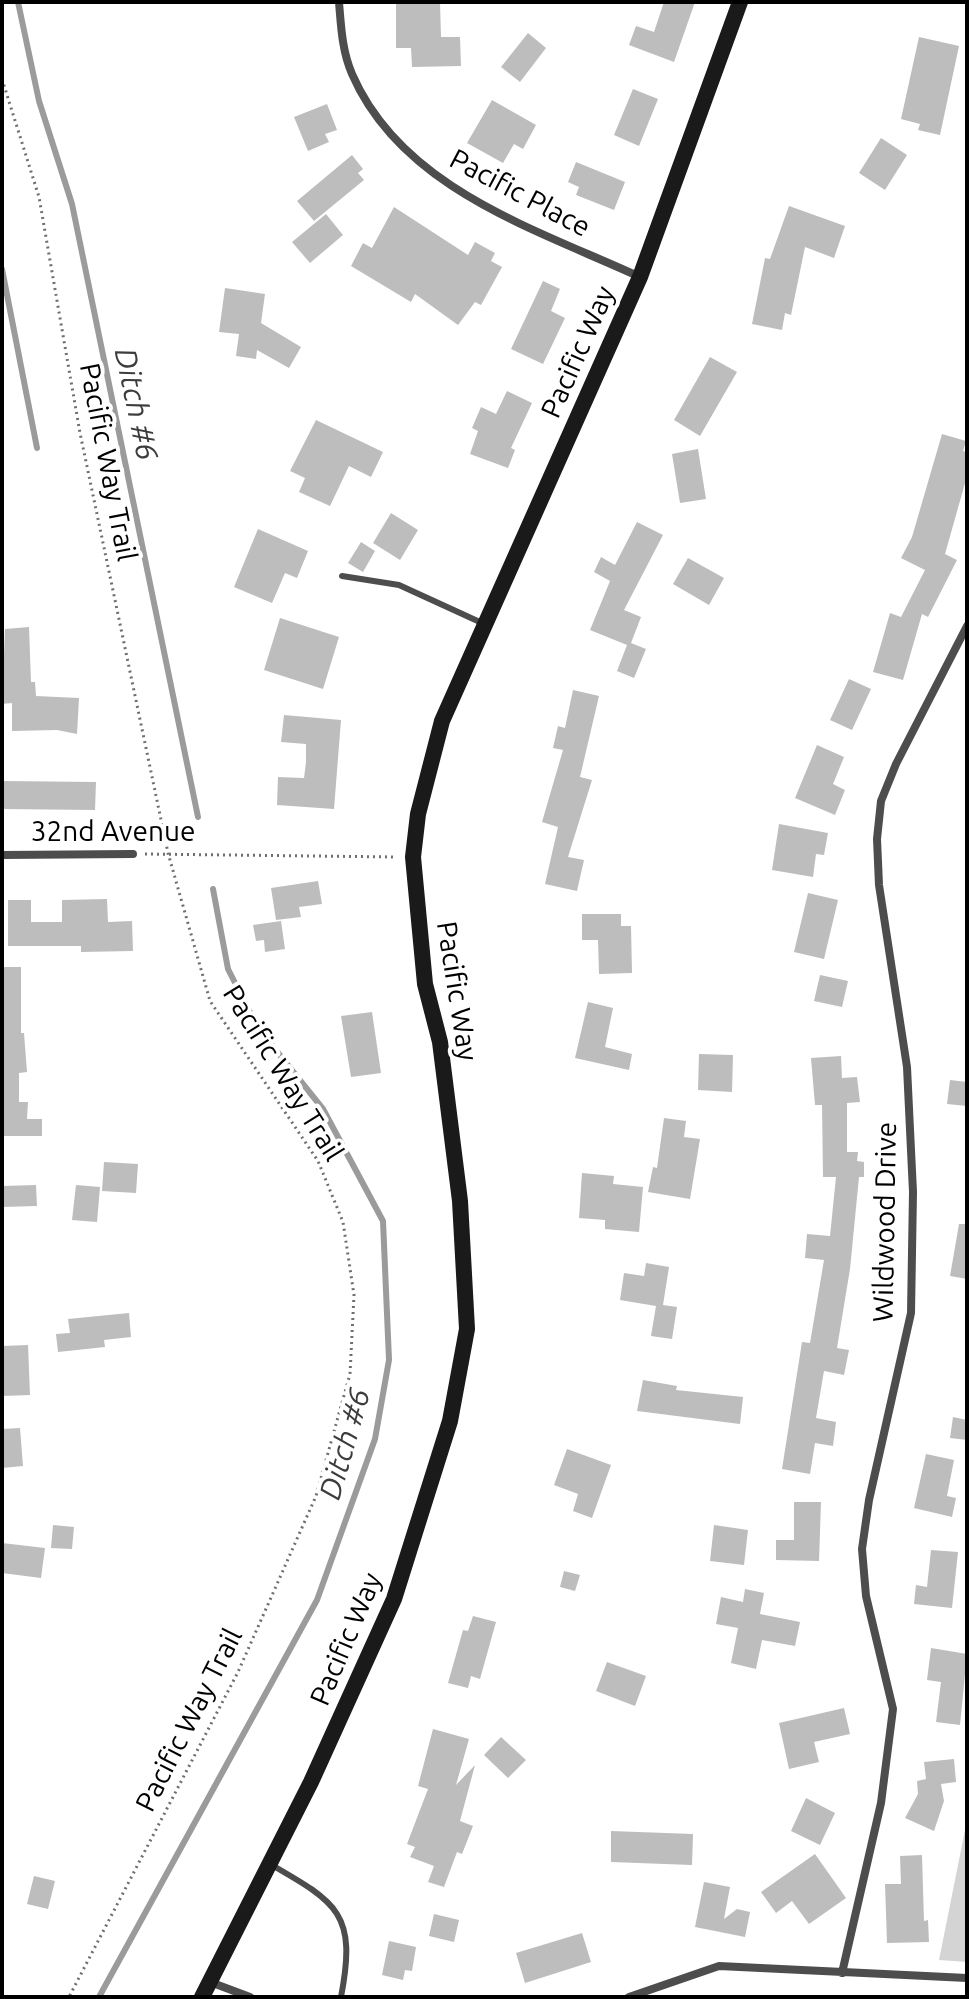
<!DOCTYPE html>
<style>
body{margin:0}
#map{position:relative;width:969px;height:1999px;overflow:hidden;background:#fff;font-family:Ubuntu,sans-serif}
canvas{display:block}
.frame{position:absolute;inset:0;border:4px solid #000;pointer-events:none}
</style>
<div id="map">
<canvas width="969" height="1999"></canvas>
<div class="frame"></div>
</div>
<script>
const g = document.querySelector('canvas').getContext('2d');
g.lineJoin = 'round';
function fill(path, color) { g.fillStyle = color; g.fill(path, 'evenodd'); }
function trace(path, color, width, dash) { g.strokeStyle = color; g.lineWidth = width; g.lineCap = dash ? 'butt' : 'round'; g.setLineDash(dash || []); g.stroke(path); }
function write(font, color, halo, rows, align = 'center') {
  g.font = font + ' Ubuntu,sans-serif'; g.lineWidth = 8; g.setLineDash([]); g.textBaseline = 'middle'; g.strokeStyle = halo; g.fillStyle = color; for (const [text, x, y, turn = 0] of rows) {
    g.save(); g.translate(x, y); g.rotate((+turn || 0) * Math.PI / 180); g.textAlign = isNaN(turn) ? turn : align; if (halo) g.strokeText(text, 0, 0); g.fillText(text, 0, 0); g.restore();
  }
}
fill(new Path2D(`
 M967 1820V1962L939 1960Z`), '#d4d4d4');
trace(new Path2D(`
 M18 2 39 101 72 204 198 817
 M2 269 37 448
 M99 1997 317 1600 375 1439 389 1360 383 1221 323 1109 258 1028 228 969 213 889`), '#9b9b9b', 6);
fill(new Path2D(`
 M396 2H440L441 37H460L461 66 412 67 411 48H396Z
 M664 2H695L674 62 629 45 636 26 654 32Z
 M528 33 546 48 520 82 501 67Z
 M919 37 959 46 940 135 918 130 920 124 901 119Z
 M633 89 658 99 639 146 614 135Z
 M492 100 536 125 523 149 514 144 503 163 467 143Z
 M327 104 337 130 325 134 329 142 308 151 294 117Z
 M881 138 907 155 885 190 859 173Z
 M352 155 363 169 358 173 364 180 314 221 297 201Z
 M576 162 625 182 614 210 576 195 579 187 568 182Z
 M789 206 845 226 834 258 805 247 791 315 785 313 782 330 752 324 765 258 770 259Z
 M394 207 468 255 475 242 495 253 491 261 502 267 481 305 475 302 458 325 415 294 411 302 351 266 363 243 372 248Z
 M326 214 343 235 310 263 292 242Z
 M543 281 560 289 551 311 565 318 543 364 511 349Z
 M225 288 265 294 261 323 301 347 289 368 257 350 256 359 236 356 239 334 219 332Z
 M710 357 737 372 700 436 674 420Z
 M507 391 532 403 511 448 515 450 508 468 470 454 478 431 472 428 481 407 496 414Z
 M316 420 383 452 371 477 349 466 330 506 299 492 305 478 290 471Z
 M942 434 966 441 963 451 967 452V476L945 554 957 560 928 617 922 614 903 680 873 672 890 613 901 617 925 570 901 558 912 537Z
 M698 449 706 499 680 503 672 454Z
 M391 513 418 530 400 560 373 543Z
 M637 522 663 535 624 610 641 617 631 643 646 649 634 678 617 671 627 645 590 630 610 581 594 572 601 557 615 565Z
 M258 529 308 551 297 578 285 573 272 603 234 587Z
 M361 542 375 551 363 572 348 563Z
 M688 558 724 578 709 605 673 584Z
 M280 618 339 637 323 689 264 670Z
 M29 627 31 682H35L36 696 79 698 77 734 57 730 12 731V703L2 704 5 629Z
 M849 679 871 689 852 730 830 720Z
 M573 690 599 696 580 777 592 780 568 857 584 860 577 891 545 884 558 827 542 822 563 750 553 748 558 726 565 728Z
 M284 715 341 720 334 809 277 805 278 777 304 778 306 762V744L281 742Z
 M817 745 844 757 833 784 845 790 835 815 795 798Z
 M2 781 96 782 95 810 2 809Z
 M779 824 828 833 824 855 816 854 813 877 772 870Z
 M318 881 322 904 299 907 301 917 276 920 271 888Z
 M808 893 838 900 824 959 794 952Z
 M107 899 108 922 132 921 133 951 81 952V946H8V900H31V922H62V900Z
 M582 914H621V926H631L632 973 599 974 598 940H582Z
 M281 921 285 949 265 952 264 940 256 941 253 925Z
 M2 967H21V1033H24L27 1072 19 1073V1102H28L27 1119H42V1136H2Z
 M820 975 848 981 842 1007 814 1001Z
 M588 1002 613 1008 605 1047 632 1054 629 1070 575 1058Z
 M372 1012 381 1073 351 1077 341 1016Z
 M699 1054 733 1055 732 1092 698 1090Z
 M841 1056 842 1078 857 1077 860 1102 847 1103V1152H858L857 1161 864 1162V1177H859L850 1269 837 1348 849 1350 844 1375 824 1371 816 1418 836 1422 833 1446 815 1443 810 1474 782 1469 802 1342 810 1343 824 1260 805 1258 807 1234 830 1236 836 1177H823L822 1105H815L811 1058Z
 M950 1080 967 1082V1106L947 1104Z
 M664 1118 686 1121 684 1137 700 1139 690 1199 648 1192 653 1167 657 1168Z
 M104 1162 138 1164 136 1193 102 1191Z
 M582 1173 614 1176 613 1184 643 1187 639 1232 605 1229V1220L579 1218Z
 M36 1185 37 1206 2 1207V1186Z
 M76 1185 100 1187 97 1222 72 1220Z
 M959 1224H967V1279L950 1276Z
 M646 1263 669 1267 663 1305 677 1307 672 1339 651 1336 656 1306 620 1300 624 1273 644 1276Z
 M129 1313 131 1337 104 1340 105 1347 58 1352 56 1334 70 1333 68 1319Z
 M28 1345 30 1395 2 1396V1346Z
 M643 1380 677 1386 676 1390 743 1397 740 1424 637 1411Z
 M953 1417 967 1420V1440L950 1438Z
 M20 1428 23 1466 2 1468V1429Z
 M567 1449 611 1465 592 1518 573 1511 578 1494 554 1485Z
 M926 1454 954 1460 947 1496 956 1498 952 1517 914 1508Z
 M794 1502H821L819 1561 776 1560V1540H794Z
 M53 1525 74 1527 72 1549 51 1548Z
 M714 1525 748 1530 744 1565 710 1561Z
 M2 1543 45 1548 41 1578 2 1573Z
 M931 1550 958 1552 952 1608 914 1604 916 1585 927 1587Z
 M564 1571 580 1575 575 1591 560 1587Z
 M745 1589 764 1593 760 1614 800 1622 795 1646 762 1640 756 1669 731 1663 738 1628 716 1624 721 1597 743 1602Z
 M473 1616 496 1622 480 1679 471 1676 468 1688 448 1683 463 1630 468 1631Z
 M931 1648 967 1654 960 1725 936 1722 941 1682 927 1680Z
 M607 1662 646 1676 635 1706 596 1691Z
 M844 1708 850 1734 814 1742 819 1762 789 1769 779 1723Z
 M433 1729 469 1739 456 1785 475 1765 460 1821 473 1826 462 1854 457 1852 444 1887 428 1882 434 1866 410 1857 415 1847 407 1844 428 1789 418 1786Z
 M501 1737 526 1760 508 1778 484 1755Z
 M954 1759 956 1782 941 1784 944 1801 934 1831 905 1818 918 1794 917 1781 926 1779 924 1762Z
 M806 1798 835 1813 820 1845 791 1831Z
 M611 1831 693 1834 692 1865 611 1862Z
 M815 1854 846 1898 809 1924 792 1901 776 1913 761 1892Z
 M922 1855 924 1921 928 1920 929 1942 887 1943 885 1884H901L900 1856Z
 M34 1876 55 1881 48 1909 27 1904Z
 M704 1882 730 1887 724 1919 737 1909 750 1912 745 1937 695 1927Z
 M434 1914 459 1920 454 1942 429 1936Z
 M582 1933 591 1962 525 1983 516 1953Z
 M389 1941 416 1947 412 1971 405 1970 403 1980 382 1975Z`), '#bdbdbd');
trace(new Path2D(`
 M2 79 39 197 80 433 168 853 210 1001 318 1161 343 1222 354 1295 350 1374 316 1496 238 1672 69 1997
 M145 854 397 857`), '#6f6f6f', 3, [2, 4]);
trace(new Path2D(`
 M342 576 399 585 482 623
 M270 1864C338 1903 357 1914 341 1997`), '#4d4d4d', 6);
trace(new Path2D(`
 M339 2C341 26 342 51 352 74 402 189 536 229 640 277
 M2 855 133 854
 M842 1973 881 1803 893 1709 866 1596 862 1549 869 1500 911 1313 913 1192 907 1067 879 885 877 839 881 801 896 764 967 626
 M210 1982 250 1997
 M629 1997 719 1966 967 1978`), '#4d4d4d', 8);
trace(new Path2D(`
 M202 1997 311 1782 394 1599 450 1421 467 1329 460 1201 440 1042 425 984 413 857 418 814 442 721 640 277 740 2`), '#1a1a1a', 16);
write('28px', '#000', '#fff', [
 ["Pacific Place",520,193,28],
 ["Pacific Way",578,352,-66],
 ["Pacific Way Trail",108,462,79],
 ["32nd Avenue",113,832],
 ["Pacific Way",457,991,81],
 ["Pacific Way Trail",283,1073,58],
 ["Wildwood Drive",885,1222,-89],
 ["Pacific Way",346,1639,-67],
 ["Pacific Way Trail",189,1720,-63]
]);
write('italic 30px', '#3c3c3c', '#fff', [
 ["Ditch #6",136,404,78],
 ["Ditch #6",345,1444,-74]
]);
</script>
